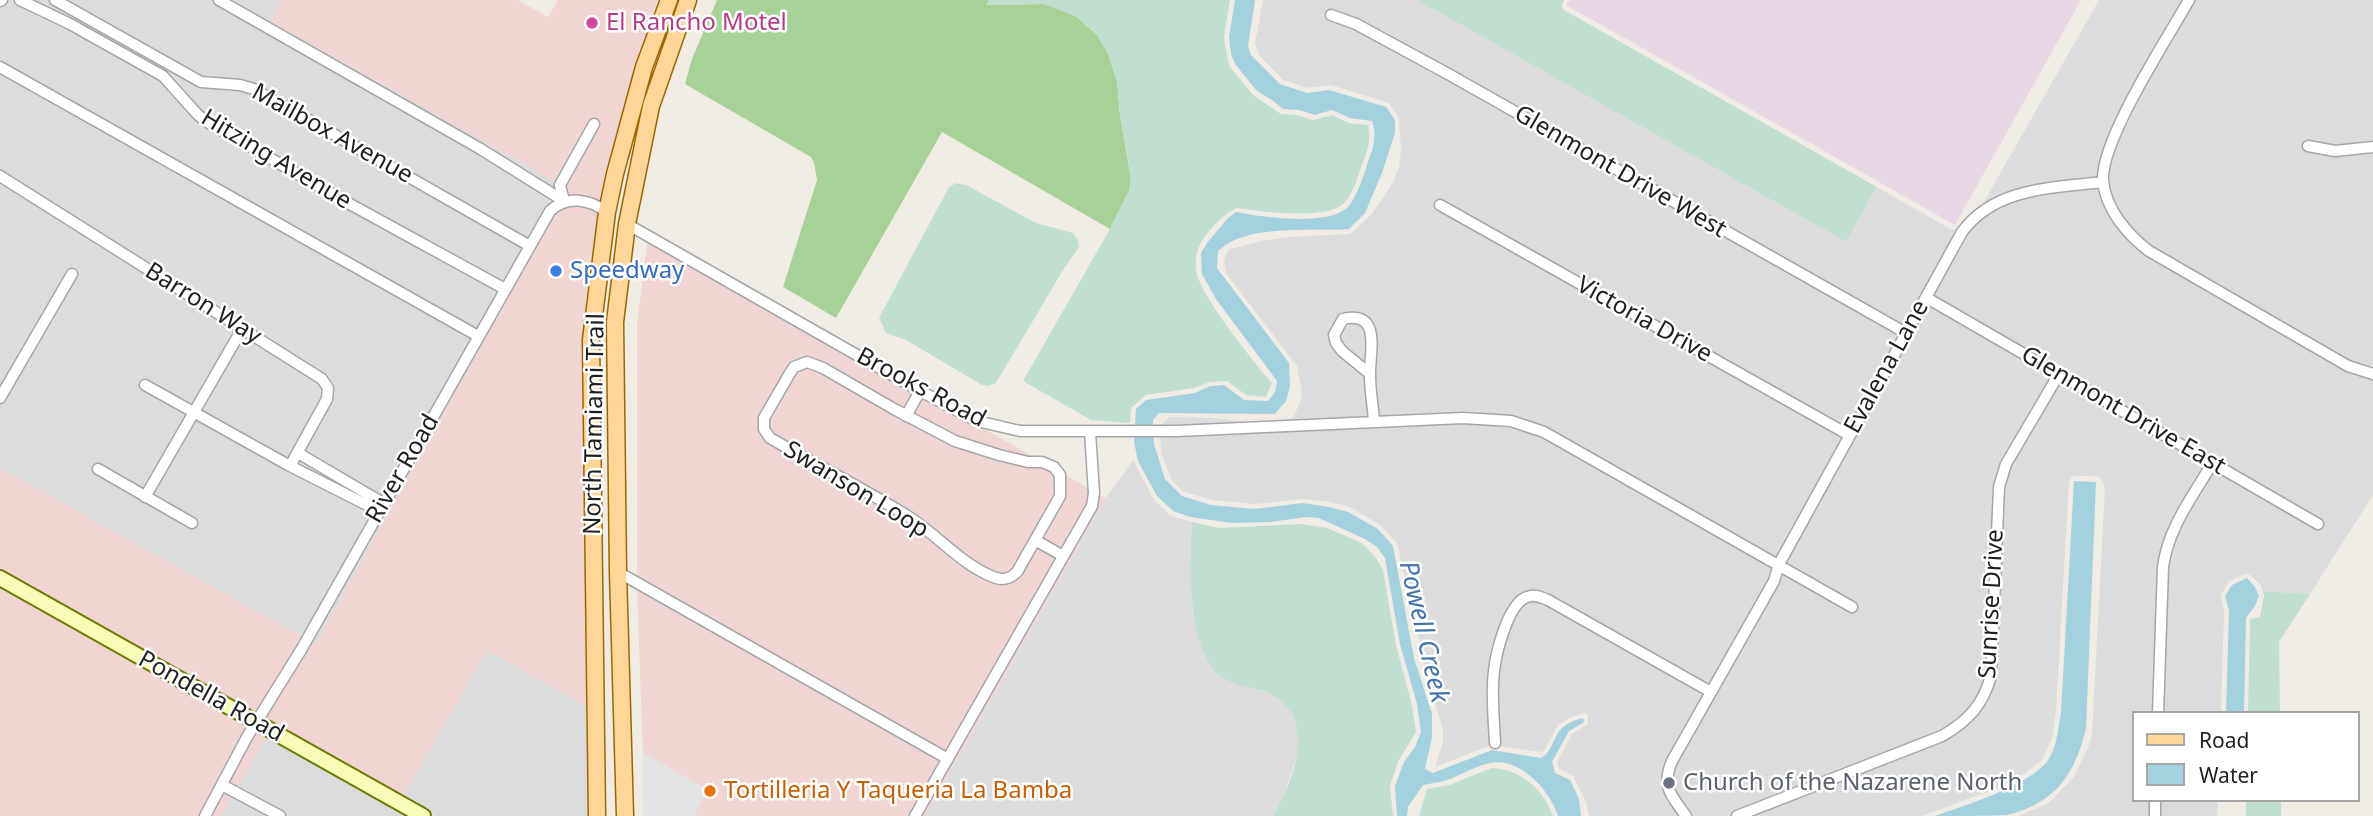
<!DOCTYPE html>
<style>
body{margin:0}
#map{position:relative;width:2373px;height:816px;overflow:hidden;background:#f0ece4;font-family:"Noto Sans",sans-serif}
canvas{display:block}
.legend{position:absolute;left:2132px;top:711px;width:228px;height:91px;box-sizing:border-box;background:#fff;border:2px solid #a5a5a5;margin:0;padding:9px 12px;list-style:none;font-size:21px;color:#1f1f1f}
.legend li{display:flex;align-items:center;gap:14px;height:35px}
.legend b{width:35px;border:2px solid #a5a5a5}
</style>
<div id="map">
<canvas width="2373" height="816"></canvas>
<ul class="legend">
<li><b style="height:9px;background:#ffd59a"></b>Road</li>
<li><b style="height:19px;background:#a3d1df"></b>Water</li>
</ul>
</div>
<script>
const g = document.querySelector('canvas').getContext('2d');
g.lineJoin = 'round';
function fill(path, color) { g.fillStyle = color; g.fill(path, 'evenodd'); }
function trace(path, color, width, dash) { g.strokeStyle = color; g.lineWidth = width; g.lineCap = dash ? 'butt' : 'round'; g.setLineDash(dash || []); g.stroke(path); }
function write(font, color, halo, rows, align = 'center') {
  g.font = font + ' "Noto Sans",sans-serif'; g.lineWidth = 5; g.setLineDash([]); g.textBaseline = 'middle'; g.strokeStyle = halo; g.fillStyle = color; for (const [text, x, y, turn = 0] of rows) {
    g.save(); g.translate(x, y); g.rotate((+turn || 0) * Math.PI / 180); g.textAlign = isNaN(turn) ? turn : align; if (halo) g.strokeText(text, 0, 0); g.fillText(text, 0, 0); g.restore();
  }
}
fill(new Path2D(`
 M0 0H282L271 21 569 189 316 645 0 468Z
 M1263 0H1417L1846 242 1877 187 1952 230 1958 228 1966 233 2099 0H2373V495L2310 594 2263 591 2259 583 2247 573 2229 581 2221 596 2224 612 2221 713H2133V800H2218L2217 816H2018L2049 803 2074 777 2089 745 2092 733 2105 487 2100 477 2092 476H2073L2069 481 2056 712 2052 738 2042 760 2024 774 1990 791 1922 816H1589L1586 802 1573 776 1559 769 1557 762 1572 734 1588 724V716L1585 713 1569 718 1558 725 1544 751 1540 752 1491 745 1435 767 1443 742V729L1431 691 1397 543 1380 525 1350 507 1330 502 1304 499 1255 504 1212 500 1184 492 1171 479 1161 453 1160 426 1170 417 1211 418 1262 423 1287 421 1293 417 1300 403 1302 393 1297 366 1226 273 1224 261 1226 254 1230 249 1262 241 1287 237 1349 234 1354 231 1370 216 1383 198 1393 182 1399 167 1401 150 1399 118 1389 103 1331 85 1308 88 1283 80 1259 55 1255 44Z
 M1133 460 1154 500 1171 516 1192 522 1190 557 1193 616 1205 654 1217 673 1232 681 1272 695 1290 708 1299 734V749L1283 798 1273 816H925L1106 498Z
 M487 649 590 708 592 816H435L402 797Z
 M268 735 411 816H221Z`), '#dddcdc');
fill(new Path2D(`
 M282 0H518L548 17 558 0H658L634 72 605 172 586 301 585 440 590 708 487 650 402 797 0 571V468L316 644 568 189 270 21Z
 M648 238 1106 498 925 816H645L637 588V323Z
 M0 585 268 735 221 816H0Z`), '#f1d5d3');
fill(new Path2D(`
 M1569 0H2081L1955 225 1566 5Z`), '#e9d6e5');
fill(new Path2D(`
 M717 0H989L987 5 1044 4 1059 9 1077 17 1098 36 1108 54 1117 81 1120 115 1131 179 1129 191 1110 229 942 132 836 318 783 287 817 180 814 163 811 157 685 84 692 59Z`), '#a8d197');
fill(new Path2D(`
 M989 0H1230L1224 37 1227 56 1230 67 1253 95 1281 114 1297 115 1313 120 1332 115 1349 123 1368 125C1372 140 1367 152 1361 167 1358 177 1353 192 1346 201 1331 222 1259 211 1236 208 1222 216 1201 235 1197 253 1195 258 1196 269 1197 274 1203 299 1254 362 1272 383L1266 397 1246 395 1227 381 1210 382 1194 388 1146 395 1131 408 1130 423 1091 420 1023 381 1110 229 1129 191 1131 179 1120 115 1117 81 1108 54 1098 36 1077 17 1044 4 986 5Z
 M1417 0H1564L1562 6 1564 10 1877 187 1846 242Z
 M956 183 966 185 1036 223 1073 233 1078 240 1079 247 1063 270 996 383 988 386 982 385 906 340 886 333 879 318 949 187Z
 M1192 522 1219 528 1301 524 1327 528 1362 543 1376 558 1383 570 1396 645 1412 705 1416 732 1399 760 1390 785 1393 816H1273C1295 778 1320 714 1265 692 1250 686 1228 685 1216 672 1187 640 1189 563 1192 522Z
 M2263 591 2310 594 2279 642 2280 713H2248L2250 619 2260 617 2264 596Z
 M1492 768C1522 770 1543 789 1553 816H1419L1427 789 1449 785Z
 M2246 800H2281V816H2246Z`), '#c1dfd1');
fill(new Path2D(`
 M642 752 708 790 694 816H643Z`), '#e3e3e3');
fill(new Path2D(`
 M1235 0H1255L1248 46 1251 55 1280 84 1307 93 1329 90 1386 107 1395 120V133L1382 173 1365 213 1349 229C1310 232 1247 223 1218 251L1217 268 1289 363 1290 386 1286 401 1275 414 1159 413 1153 420 1154 444 1165 479 1182 496 1211 505 1254 509 1303 503 1329 507 1348 512 1378 529 1393 546 1414 658 1432 714V737L1425 769 1433 773 1492 750 1541 758C1552 752 1553 738 1561 729 1567 723 1575 720 1583 718L1584 722 1569 731 1552 762 1555 773 1570 780 1579 799 1581 816H1558C1550 790 1520 757 1490 763 1476 766 1463 774 1450 779 1442 782 1432 783 1423 785L1408 807 1407 816H1397L1395 786 1404 762 1415 747 1421 732 1417 704 1400 644 1385 558 1377 547 1365 539 1319 518 1306 517 1271 522 1232 523 1190 517 1173 511 1157 496 1138 461 1134 442 1136 409 1146 400 1195 393 1210 386 1224 385 1244 400 1268 401 1275 392 1277 381 1216 299 1202 274 1201 253 1207 243 1228 218 1236 212C1263 217 1328 227 1348 207 1356 198 1362 180 1366 168 1372 151 1378 138 1372 121L1350 118 1332 110 1315 115 1299 110 1283 109 1272 100 1257 91 1235 64 1231 54 1229 37Z
 M2074 481 2096 482 2086 728C2075 774 2056 803 2007 815 1989 816 1955 816 1935 816 1966 805 2022 788 2045 764 2057 751 2058 729 2061 712Z
 M2247 578 2255 587 2259 596 2255 606 2246 618 2244 713H2226L2229 611 2225 596 2232 585Z`), '#a3d1df');
const minor = new Path2D(`
 M20 0 70 24 163 76 198 115 209 123 348 203 505 289
 M55 0 201 82 240 85 254 89 530 246
 M219 0 479 148 564 201
 M2189 0C2167 39 2101 140 2103 180 2105 209 2128 235 2149 251L2348 366 2373 374
 M0 1 2 0
 M1331 15 1356 24 1450 75 1906 333
 M0 67 478 336
 M2308 146 2335 151 2373 147
 M0 176 322 379 328 388 327 399 290 466
 M564 201 560 185 594 124
 M1440 205 1849 435
 M627 224 920 391 977 421 1020 431H1177L1463 418 1511 421 1544 432 1852 607
 M1927 298 2318 524
 M807 362 823 368 894 409 955 441 999 455 1028 462H1042L1054 467 1060 475V496L1017 572C1010 579 1003 581 993 577 959 563 937 534 906 515 862 488 815 464 770 438L764 429V418L790 373 794 367Z
 M1370 374 1342 351 1336 343 1334 335 1343 319C1383 310 1369 354 1370 376 1370 391 1373 406 1374 421
 M145 385 290 466 379 511
 M0 398 72 274
 M906 416 920 391
 M298 453 383 503
 M98 469 192 523
 M145 497 242 329
 M1035 540 1063 556
 M618 572 948 759
 M2158 713 2163 567C2168 528 2193 496 2213 462
 M1495 743C1494 720 1491 694 1494 671 1496 653 1508 603 1527 597 1534 594 1541 597 1548 600L1711 692
 M222 785 280 816
 M205 816 247 737 301 650 550 211C567 195 589 199 607 212
 M915 816 1092 506 1094 493 1090 432
 M1686 816C1671 795 1661 787 1672 761L1774 581 1779 564 1962 232C1995 187 2053 188 2103 182
 M1737 816 1942 736C1968 721 1983 705 1991 676L1999 487 2006 464 2059 374
 M2155 816V800`);
const secondary = new Path2D(`
 M0 578 423 816`);
const primary = new Path2D(`
 M597 816 591 340 607 212 615 174 644 67 669 0
 M625 816 618 572 615 322 627 224 651 106 688 0`);
trace(minor, '#a6a6a6', 13);
trace(secondary, '#6c7b00', 18);
trace(primary, '#996900', 19);
trace(minor, '#fff', 10);
trace(secondary, '#f8fcb6', 14);
trace(primary, '#ffd59a', 16);
for (const [x, y, r, color] of [
 [592,23,7,"#d1479c"],
 [556,271,7,"#3f7fe0"],
 [1669,783,7,"#6b7280"],
 [710,791,7,"#e8710a"]
]) { const dot = new Path2D(); dot.arc(x, y, r, 0, 2 * Math.PI); g.fillStyle = color; g.fill(dot); trace(dot, '#fff', 2.5); }
write('24px', '#b23c85', '#fff', [
 ["El Rancho Motel",606,23]
], 'left');
write('24px', '#1f1f1f', '#fff', [
 ["Mailbox Avenue",332,134,29],
 ["Hitzing Avenue",276,160,31],
 ["Glenmont Drive West",1620,172,30],
 ["Barron Way",203,304,32],
 ["Victoria Drive",1644,320,29],
 ["Evalena Lane",1887,367,-61],
 ["Brooks Road",921,388,28],
 ["Glenmont Drive East",2123,411,30],
 ["North Tamiami Trail",595,424,-89],
 ["River Road",403,469,-60],
 ["Swanson Loop",856,490,31],
 ["Sunrise Drive",1992,604,-87],
 ["Pondella Road",211,697,29]
]);
write('24px', '#366cbe', '#fff', [
 ["Speedway",570,271]
], 'left');
write('24px', '#5b616d', '#fff', [
 ["Church of the Nazarene North",1683,783]
], 'left');
write('24px', '#c56008', '#fff', [
 ["Tortilleria Y Taqueria La Bamba",724,791]
], 'left');
write('italic 26px', '#4476ab', '#fff', [
 ["Powell Creek",1423,632,77]
]);
</script>
